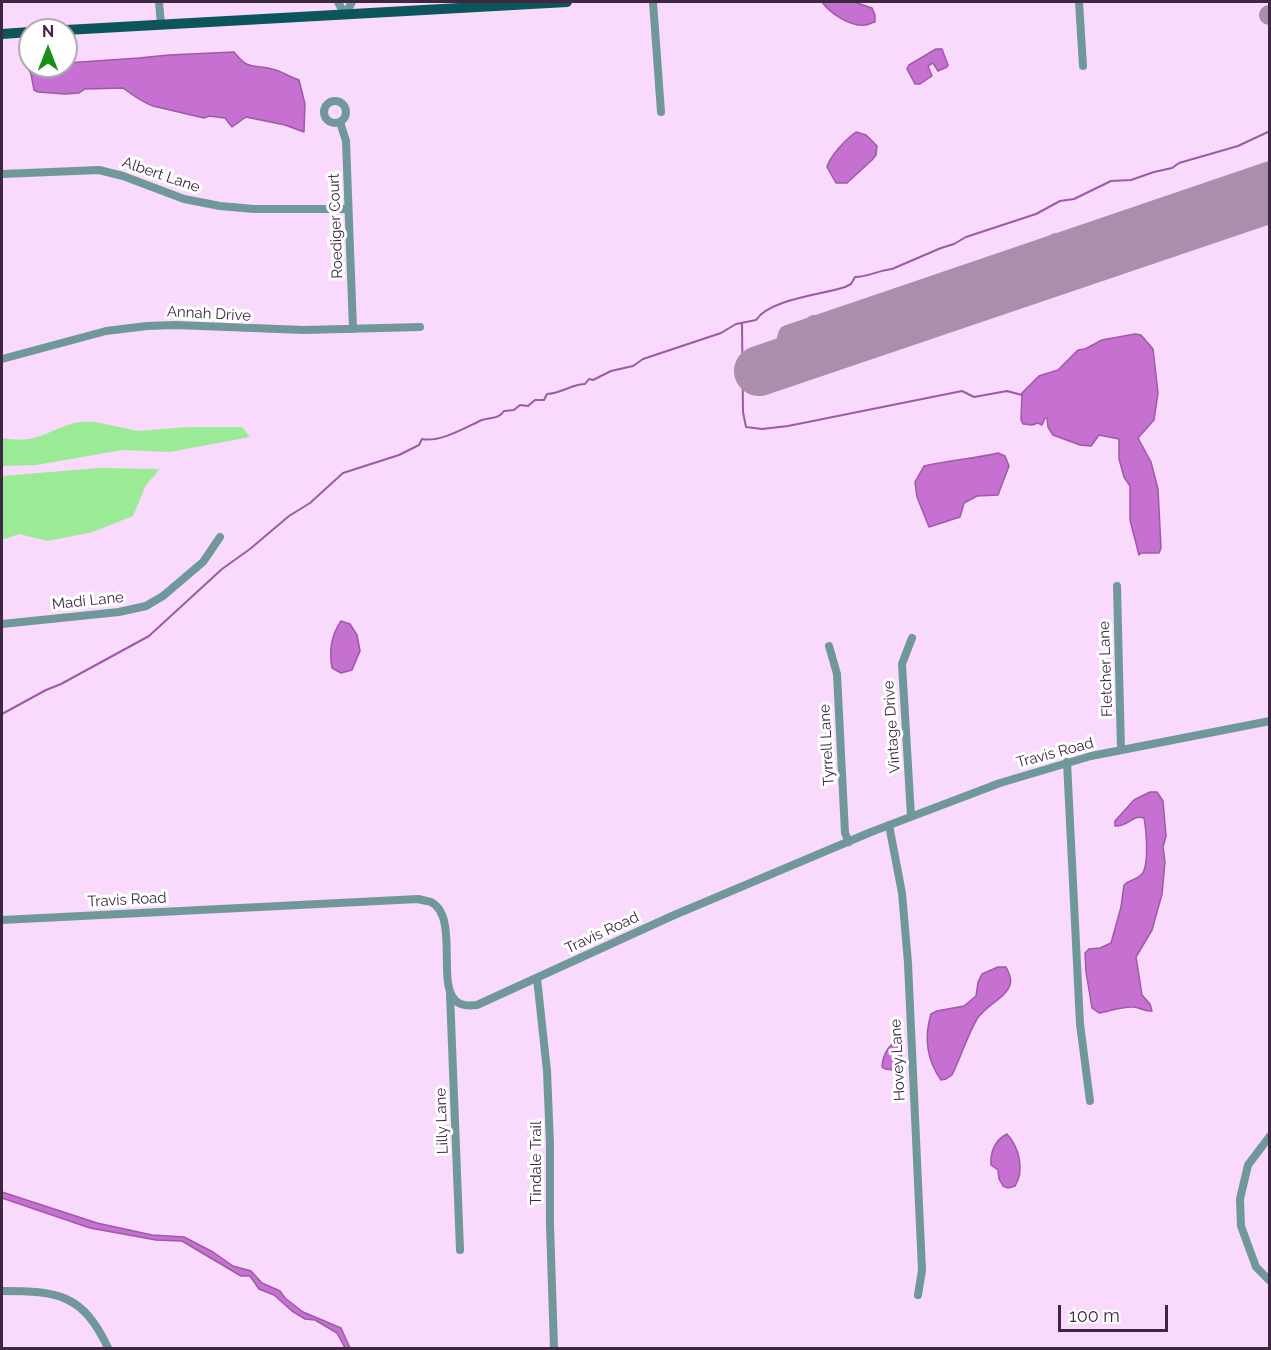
<!DOCTYPE html>
<style>
body{margin:0}
#map{position:relative;width:1271px;height:1350px;overflow:hidden;background:#f9d9fc;font-family:Raleway,sans-serif}
canvas{display:block}
.frame{position:absolute;inset:0;border:3px solid #3d283f;pointer-events:none}
.north{position:absolute;left:18px;top:18px;width:60px;height:60px;box-sizing:border-box;background:#fff;border:2px solid #b1a9b2;border-radius:50%;rotate:0deg;font-size:16px;font-weight:700;line-height:24px;text-align:center;color:#3d283f}
.north::after{content:'';display:block;margin:auto;width:21px;height:27px;background:#198f1b;clip-path:polygon(50% 0,100% 100%,50% 72%,0 100%)}
.scale{position:absolute;left:1058px;top:1305px;width:110px;height:27px;box-sizing:border-box;border:3px solid #3d283f;border-top:0;padding-left:8px;font-size:18px;line-height:21px;white-space:nowrap;color:#3d283f;-webkit-text-stroke:4px #fff;paint-order:stroke}
</style>
<div id="map">
<canvas width="1271" height="1350"></canvas>
<div class="frame"></div>
<div class="north">N</div>
<div class="scale">100 m</div>
</div>
<script>
const g = document.querySelector('canvas').getContext('2d');
g.lineJoin = 'round';
function fill(path, color) { g.fillStyle = color; g.fill(path, 'evenodd'); }
function trace(path, color, width, dash) { g.strokeStyle = color; g.lineWidth = width; g.lineCap = dash ? 'butt' : 'round'; g.setLineDash(dash || []); g.stroke(path); }
function write(font, color, halo, rows, align = 'center') {
  g.font = font + ' Raleway,sans-serif'; g.lineWidth = 6; g.setLineDash([]); g.textBaseline = 'middle'; g.strokeStyle = halo; g.fillStyle = color; for (const [text, x, y, turn = 0] of rows) {
    g.save(); g.translate(x, y); g.rotate((+turn || 0) * Math.PI / 180); g.textAlign = isNaN(turn) ? turn : align; if (halo) g.strokeText(text, 0, 0); g.fillText(text, 0, 0); g.restore();
  }
}
fill(new Path2D(`
 M95 422 138 431 188 427H242L250 437 170 452 122 450 36 465 2 466V438C35 444 43 433 71 424 78 421 88 422 95 422Z
 M99 468 160 469 146 485 133 516 92 532 48 541 19 534 2 540V476Z`), '#9bea96');
const water = new Path2D(`
 M822 2H854L872 8 875 15V22C871 23 868 25 865 25 850 27 830 13 822 2Z
 M936 49H942L948 65 947 67 938 71 933 63 928 66 932 76 920 84H915L907 69 909 65Z
 M234 52C250 72 251 63 272 69 282 71 289 77 299 80L305 104 304 132 285 125 246 117 232 127 225 118 209 116 204 118 153 106C144 103 131 94 123 88L85 89 79 93 65 94 38 92 34 90 31 74 28 68 31 66H66V63L139 58 169 55Z
 M856 132 866 135 877 146 876 155 872 160 847 183H836L827 167C830 156 846 139 856 132Z
 M1135 334 1141 335 1153 349 1158 393 1154 420 1138 438 1151 462 1158 489 1161 548 1159 553H1141L1139 555 1130 520V486L1124 477 1119 459V439L1099 435 1091 446 1080 445 1053 435 1048 427 1047 418H1045L1042 425 1038 423 1032 425 1023 424 1021 420 1022 393 1039 376 1058 370 1078 350 1085 349 1102 340Z
 M998 453 1005 456 1009 466 998 495 977 496 964 503 960 517 929 527 917 497 915 482 924 466C949 460 973 459 998 453Z
 M341 621 350 624 357 635 360 651 352 670 341 673 332 668C329 650 331 636 341 621Z
 M1150 792H1157L1163 801 1166 836 1163 847 1165 862 1162 894 1152 930 1136 957 1142 995 1150 1004 1152 1011C1144 1012 1140 1007 1133 1007 1123 1006 1110 1011 1099 1013L1092 1008 1086 972 1085 953 1089 949 1100 948 1111 943 1121 907 1124 885C1129 880 1136 880 1141 875 1150 867 1146 829 1144 818 1132 814 1129 827 1115 826V821L1134 800Z
 M998 967H1006C1009 973 1012 979 1010 985 1006 998 986 1005 977 1019 967 1036 961 1057 952 1075L946 1079 941 1080C927 1060 924 1037 931 1014L937 1011 964 1006 976 996 978 982 982 974Z
 M902 1037C905 1048 901 1062 894 1070L885 1069 882 1067C883 1052 890 1044 902 1037Z
 M1007 1134C1019 1147 1025 1170 1015 1186L1008 1188 1003 1186 999 1179 998 1170 991 1165C990 1152 995 1140 1007 1134Z
 M2 1192 97 1223 152 1235 184 1237 213 1252 233 1266 251 1271 262 1283 280 1291 285 1298 303 1312 341 1328 350 1348H345L337 1333 315 1320 305 1319 292 1311 274 1295 259 1289 250 1276H241L182 1241 156 1240 90 1228 2 1198Z`);
fill(water, '#c670d2');
trace(water, '#9d5aa6', 1.5);
trace(new Path2D(`
 M742 324 743 412 746 427 762 429 788 426 962 391 974 397 1007 391 1022 395
 M2 714 46 690 61 684 149 636 222 569 250 549 289 516 310 503 343 473 399 455 419 445 422 439C440 443 466 427 482 420 491 417 499 419 504 411L514 410 520 405 528 406 535 400H544L547 394C560 394 572 384 585 384L589 379 593 380 611 371 633 366 643 359 721 333 736 324 756 320C770 299 821 295 845 287L851 284 855 277C869 277 879 270 892 269L941 248 954 244 966 237 1036 214 1060 201 1074 199 1111 181 1131 180 1154 172 1172 168 1179 163 1238 146 1270 131`), '#9d5aa6', 2);
trace(new Path2D(`
 M1269 15H1270
 M1056 243 1064 268
 M814 325 822 349
 M788 361 785 346 788 335 1270 171`), '#aa8eac', 20);
trace(new Path2D(`
 M759 371 1270 198`), '#aa8eac', 50);
trace(new Path2D(`
 M159 2 161 25
 M338 2 345 15
 M653 2 661 112
 M1079 2 1083 66
 M345 15 352 2
 M324 112a11 11 0 1 1 22 0a11 11 0 1 1-22 0Z
 M340 122 346 141 353 329
 M2 174 99 170 123 176 184 199 220 206 254 209H348
 M2 359 106 331 147 326 175 325 304 330 420 327
 M1117 586 1121 750
 M2 624 119 612 146 606 163 596 203 562 220 537
 M829 646 837 674 845 833 849 842
 M1067 762 1080 1024 1090 1101
 M911 816 902 664 912 638
 M889 825 902 893 908 963 922 1270 918 1295
 M2 920 418 899C422 900 427 901 431 902 459 916 437 983 455 1000 460 1006 469 1006 477 1005L672 916 871 832 1000 783 1091 756 1270 721
 M537 978 547 1071 550 1144V1225L554 1348
 M450 994 460 1250
 M1270 1136 1248 1165 1240 1199 1241 1226 1256 1267 1270 1281
 M2 1291C58 1291 83 1294 108 1348`), '#70989b', 8);
trace(new Path2D(`
 M66 30 567 2
 M2 34 30 32`), '#0c555a', 10);
write('15px', '#3d283f', '#fff', [
 ["Albert Lane",161,175,19],
 ["Roediger Court",336,226,-92],
 ["Annah Drive",209,314,3],
 ["Madi Lane",88,601,-6],
 ["Fletcher Lane",1106,669,-92],
 ["Vintage Drive",892,727,-94],
 ["Tyrrell Lane",827,745,-93],
 ["Travis Road",1055,753,-15],
 ["Travis Road",127,900,-3],
 ["Travis Road",602,933,-25],
 ["Hovey Lane",898,1060,-93],
 ["Lilly Lane",442,1121,-92],
 ["Tindale Trail",536,1163,-90]
]);
</script>
